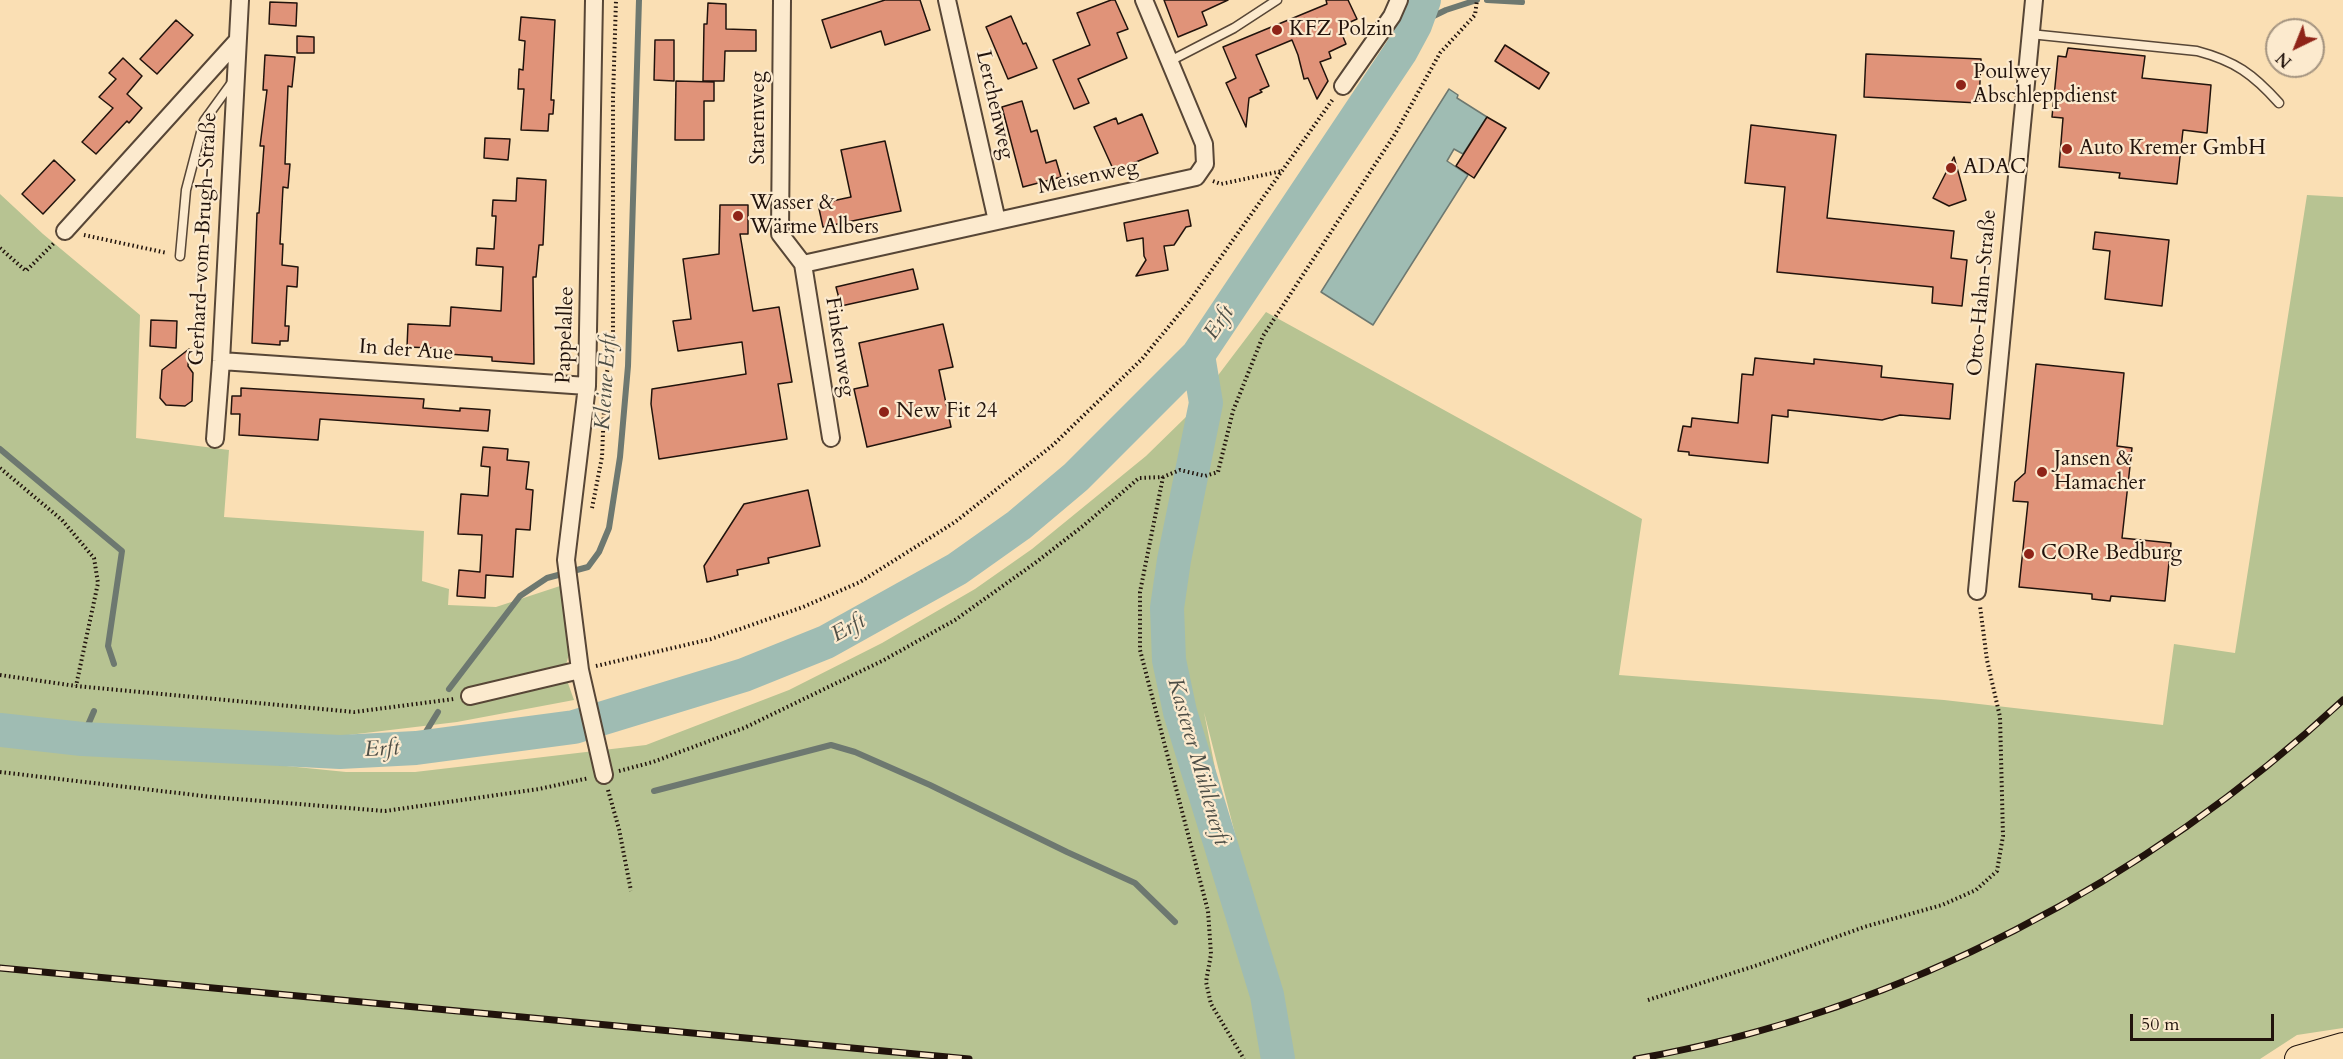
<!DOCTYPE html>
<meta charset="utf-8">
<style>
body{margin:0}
#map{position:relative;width:2343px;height:1059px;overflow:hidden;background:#fadfb4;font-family:Cardo,serif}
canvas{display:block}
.north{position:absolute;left:2265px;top:18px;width:60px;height:60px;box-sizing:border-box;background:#fceace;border:2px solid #a49480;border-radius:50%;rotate:223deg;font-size:16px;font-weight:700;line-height:24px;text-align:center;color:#21130c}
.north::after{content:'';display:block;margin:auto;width:21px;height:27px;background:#8f2418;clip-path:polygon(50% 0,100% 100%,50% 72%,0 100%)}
.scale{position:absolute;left:2130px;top:1014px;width:144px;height:27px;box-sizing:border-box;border:3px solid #21130c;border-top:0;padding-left:8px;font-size:18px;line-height:21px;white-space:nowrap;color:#21130c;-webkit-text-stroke:4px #fceace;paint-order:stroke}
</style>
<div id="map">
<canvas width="2343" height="1059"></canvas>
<div class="north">N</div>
<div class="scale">50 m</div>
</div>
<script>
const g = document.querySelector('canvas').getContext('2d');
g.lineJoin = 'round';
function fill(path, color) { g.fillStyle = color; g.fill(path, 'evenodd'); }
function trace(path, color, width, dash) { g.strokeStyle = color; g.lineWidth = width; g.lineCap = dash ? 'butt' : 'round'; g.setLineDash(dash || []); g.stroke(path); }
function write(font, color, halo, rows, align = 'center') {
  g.font = font + ' Cardo,serif'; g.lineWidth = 4.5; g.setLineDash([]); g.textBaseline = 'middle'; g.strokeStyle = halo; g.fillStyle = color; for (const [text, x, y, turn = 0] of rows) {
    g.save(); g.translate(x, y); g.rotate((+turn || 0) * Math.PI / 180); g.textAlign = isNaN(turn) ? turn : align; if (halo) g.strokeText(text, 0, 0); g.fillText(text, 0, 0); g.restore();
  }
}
fill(new Path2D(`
 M0 194 43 234 140 315 136 438 229 450 224 517 424 531 422 581 449 589 448 605 496 607 560 586 569 654 564 672 574 700 457 722 340 736 68 732 0 725Z
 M2307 195 2343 197V1028L2297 1035 2260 1059H1290L1277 999 1204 712 1272 1059H0V737L346 772H415L646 745 789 690 882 643 975 589 1032 549 1146 456 1188 415 1266 312 1642 519 1619 675 1944 700 2163 725 2174 644 2235 653Z`), '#b7c392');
const water = new Path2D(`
 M1449 89 1458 95 1457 98 1487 117 1463 154 1454 149 1447 161 1468 175 1373 325 1321 292Z`);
fill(water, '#9fbcb3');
trace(water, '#6d7870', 1.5);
trace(new Path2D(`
 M1487 0 1522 2
 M1415 25 1446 10 1477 0
 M0 449 122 551 108 646 114 664
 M449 689 520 596 547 578 588 567 599 552 609 528 620 457 628 366 639 0
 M82 739 94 711
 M416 748 438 712
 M654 791 831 745 855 752 930 785 1067 852 1135 883 1175 922`), '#6d7870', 6);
trace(new Path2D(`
 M1198 355 1206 403 1174 560 1167 608 1169 660 1180 712 1267 995 1278 1059
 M0 730 82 739 340 752 416 748 574 727 744 675 826 642 957 569 1019 525 1076 477 1198 355 1401 51 1415 25 1424 0`), '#9fbcb3', 34);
const building = new Path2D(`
 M885 0H920L930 30 885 45 881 31 831 48 822 20Z
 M1111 0H1115L1128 29 1117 33 1127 58 1078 79 1089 103 1074 109 1053 60 1090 45 1077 13Z
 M1164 0H1228L1202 12 1207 25 1178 37Z
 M1326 0H1348L1357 19 1339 27 1346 44 1329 52 1331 58 1320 62 1328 81 1317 99 1308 78 1304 79 1298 55 1292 40 1256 55 1269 86 1260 90 1262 92 1249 98 1246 127 1226 83 1236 78 1223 47 1327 4Z
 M270 2 297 3 296 26 269 24Z
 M708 3 726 4V29L756 30V51H725L724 81H703L704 24H707Z
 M1011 16 1023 44 1026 43 1037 68 1008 79 986 27Z
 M521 17 555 20 551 100H554L553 114H549L548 131 521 130 524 89H518L519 69 523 70 525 41 519 40Z
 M176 20 193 35 157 74 140 59Z
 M297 36 314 37V53H297Z
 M655 40H674V81L654 80Z
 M1505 45 1549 73 1539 89 1495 61Z
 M2068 48 2145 56 2142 78 2211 85 2207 133 2183 130 2177 184 2119 178 2120 173 2059 167 2063 118 2052 117 2058 56 2066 57Z
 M1866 54 1981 59 1979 103 1864 97Z
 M265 55 295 57 292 87 288 86 285 164H290L288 188 283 187 280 244H283L282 265 298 267 297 287 287 286 285 326H289L288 341H280V345L252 343 257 213H259L264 146H260L267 90H263Z
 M123 58 142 76 127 94 142 108 129 123 127 121 96 154 82 142 113 108 99 97 116 79 109 73Z
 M676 81 714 82V101H704V140H675Z
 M1022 101 1031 132 1037 130 1046 163 1056 160 1061 177 1023 187 1002 107Z
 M1142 114 1158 153 1114 171 1094 127 1116 118 1118 124Z
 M1487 117 1506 128 1474 178 1456 166Z
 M1751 125 1836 135 1827 218 1954 231 1951 258 1967 260 1962 306 1932 303 1933 287 1777 272 1785 187 1745 183Z
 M485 138 510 139 508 160 484 158Z
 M885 141 901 211 823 227 818 204 851 197 841 150Z
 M1954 157 1966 200 1949 206 1933 198Z
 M54 160 75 180 43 214 22 194Z
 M517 178 546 180 543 245H539L536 277H533L534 364 492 361V357L433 353V348L407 347 408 324 450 326 451 307 501 311 503 267 476 265 477 248 494 249 496 216H492L493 200 516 201Z
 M720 205H748V234H740L753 311 779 307 792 382 778 384 787 439 659 459 651 404 652 389 746 374 742 342 678 351 673 321 691 319 683 259 719 254Z
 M1188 210 1191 226 1186 227 1174 245 1164 246 1168 270 1136 276 1146 260 1144 256 1143 238 1127 241 1124 223Z
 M2095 232 2169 240 2162 306 2105 299 2110 251 2093 249Z
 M913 269 918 289 841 306 836 287Z
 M151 320 177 321 176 348 150 346Z
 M943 324 953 367 939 370 951 427 867 447 854 389 868 386 859 343Z
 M189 349 188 366 193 373 192 401 185 406 166 405 160 398 162 370Z
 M1755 358 1814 364V359L1882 366 1881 377 1953 384 1950 419 1900 415 1882 420 1788 410V417L1772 415 1768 463 1689 455V452L1678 451 1683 426 1691 427 1692 418 1738 423 1742 374 1753 375Z
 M2036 364 2124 373 2117 446 2132 448 2122 538 2171 543 2165 601 2111 596 2110 601 2092 599V594L2019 587 2028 502 2013 501 2015 482 2025 473Z
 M241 388 424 399 423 408 460 411V408L490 410 488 431 320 419 318 440 239 435 240 414H231L232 396H241Z
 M483 447 508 449 507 460 529 462 526 489 533 490 530 530 516 529 513 577 486 575 485 598 457 596 459 570 480 572 482 535 458 534 461 494 488 496 490 467 481 466Z
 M808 490 820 546 768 558 769 563 737 570 738 575 707 582 704 566 744 504Z`);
fill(building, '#e09379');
trace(building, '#21130c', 1.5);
const lane = new Path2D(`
 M2030 34 2197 51C2235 61 2253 74 2279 103
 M1170 61 1234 28 1277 0
 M180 256 186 190 204 121 233 81`);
const street = new Path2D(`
 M594 0 587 386 566 560 580 670 604 775
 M782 0 780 234 803 264 831 438
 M947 0 997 221
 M1343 86 1392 16 1399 0
 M65 231 237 41
 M803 264 1196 177 1205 164 1204 144 1144 0
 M221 361 587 386
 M215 439 221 361 240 0
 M1977 591 2034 0
 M470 696 580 670`);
const primary = new Path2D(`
 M2298 1059 2343 1046`);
trace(lane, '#574636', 11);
trace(street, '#574636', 20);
trace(primary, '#21130c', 28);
trace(new Path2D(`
 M1213 181 1221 184 1282 171
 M84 235 167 253
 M0 248 26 271 54 243
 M606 376 613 347V98L616 0
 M0 468 62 520 94 558 98 583 76 686
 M1163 477 1140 592V650L1208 911 1211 954 1206 982 1211 1004 1244 1059
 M592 508 602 457 604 409
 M596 666 711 639 803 607 860 582 955 522 1053 445 1142 359 1189 302 1333 99
 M0 675 76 686 354 712 454 699
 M619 771 653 762 744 728 884 660 955 620 1035 563 1083 526 1139 478 1163 477 1180 470 1205 476 1218 472 1233 411 1263 336 1395 134 1440 53 1475 15 1477 0
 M0 772 212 797 385 811 539 789 589 778
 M608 790 619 829 631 891
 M1648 1000 1758 965 1864 927 1942 905 1976 890 1997 871 2003 836 2000 717 1987 660 1980 606`), '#21130c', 4, [1.5, 3]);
trace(lane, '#fceace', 8);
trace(street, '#fceace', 16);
trace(primary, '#fadfb4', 26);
const rail = new Path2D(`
 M0 968 969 1059
 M1636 1059C1899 1013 2148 881 2343 700`);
trace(rail, '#21130c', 7);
trace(rail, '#fceace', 4.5, [14]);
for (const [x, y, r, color] of [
 [1277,30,6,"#8f2418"],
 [1961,85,6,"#8f2418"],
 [2067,149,6,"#8f2418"],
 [1951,168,6,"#8f2418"],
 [738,216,6,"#8f2418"],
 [884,412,6,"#8f2418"],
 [2042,472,6,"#8f2418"],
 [2029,554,6,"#8f2418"]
]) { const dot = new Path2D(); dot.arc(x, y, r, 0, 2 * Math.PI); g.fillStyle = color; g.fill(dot); trace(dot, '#fceace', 2); }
write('21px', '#21130c', '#fceace', [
 ["KFZ Polzin",1289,30],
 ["Poulwey",1973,73],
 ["Abschleppdienst",1973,97],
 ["Auto Kremer GmbH",2079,149],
 ["ADAC",1963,168],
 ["Wasser &",750,204],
 ["Wärme Albers",750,228],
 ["New Fit 24",896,412],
 ["Jansen &",2054,460],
 ["Hamacher",2054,484],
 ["CORe Bedburg",2041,554]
], 'left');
write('21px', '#21130c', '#fceace', [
 ["Lerchenweg",994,105,77],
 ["Starenweg",759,118,-90],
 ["Meisenweg",1088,178,-12],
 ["Gerhard-vom-Brugh-Straße",204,239,-87],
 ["Otto-Hahn-Straße",1983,293,-85],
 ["Pappelallee",566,335,-88],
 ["Finkenweg",839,347,81],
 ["In der Aue",406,351,4]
]);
write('italic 22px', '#4d4e46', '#fceace', [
 ["Erft",1220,323,-56],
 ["Kleine Erft",607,382,-86],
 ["Erft",849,629,-29],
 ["Erft",382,750,-3],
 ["Kasterer Mühlenerft",1197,762,74]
]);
</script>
